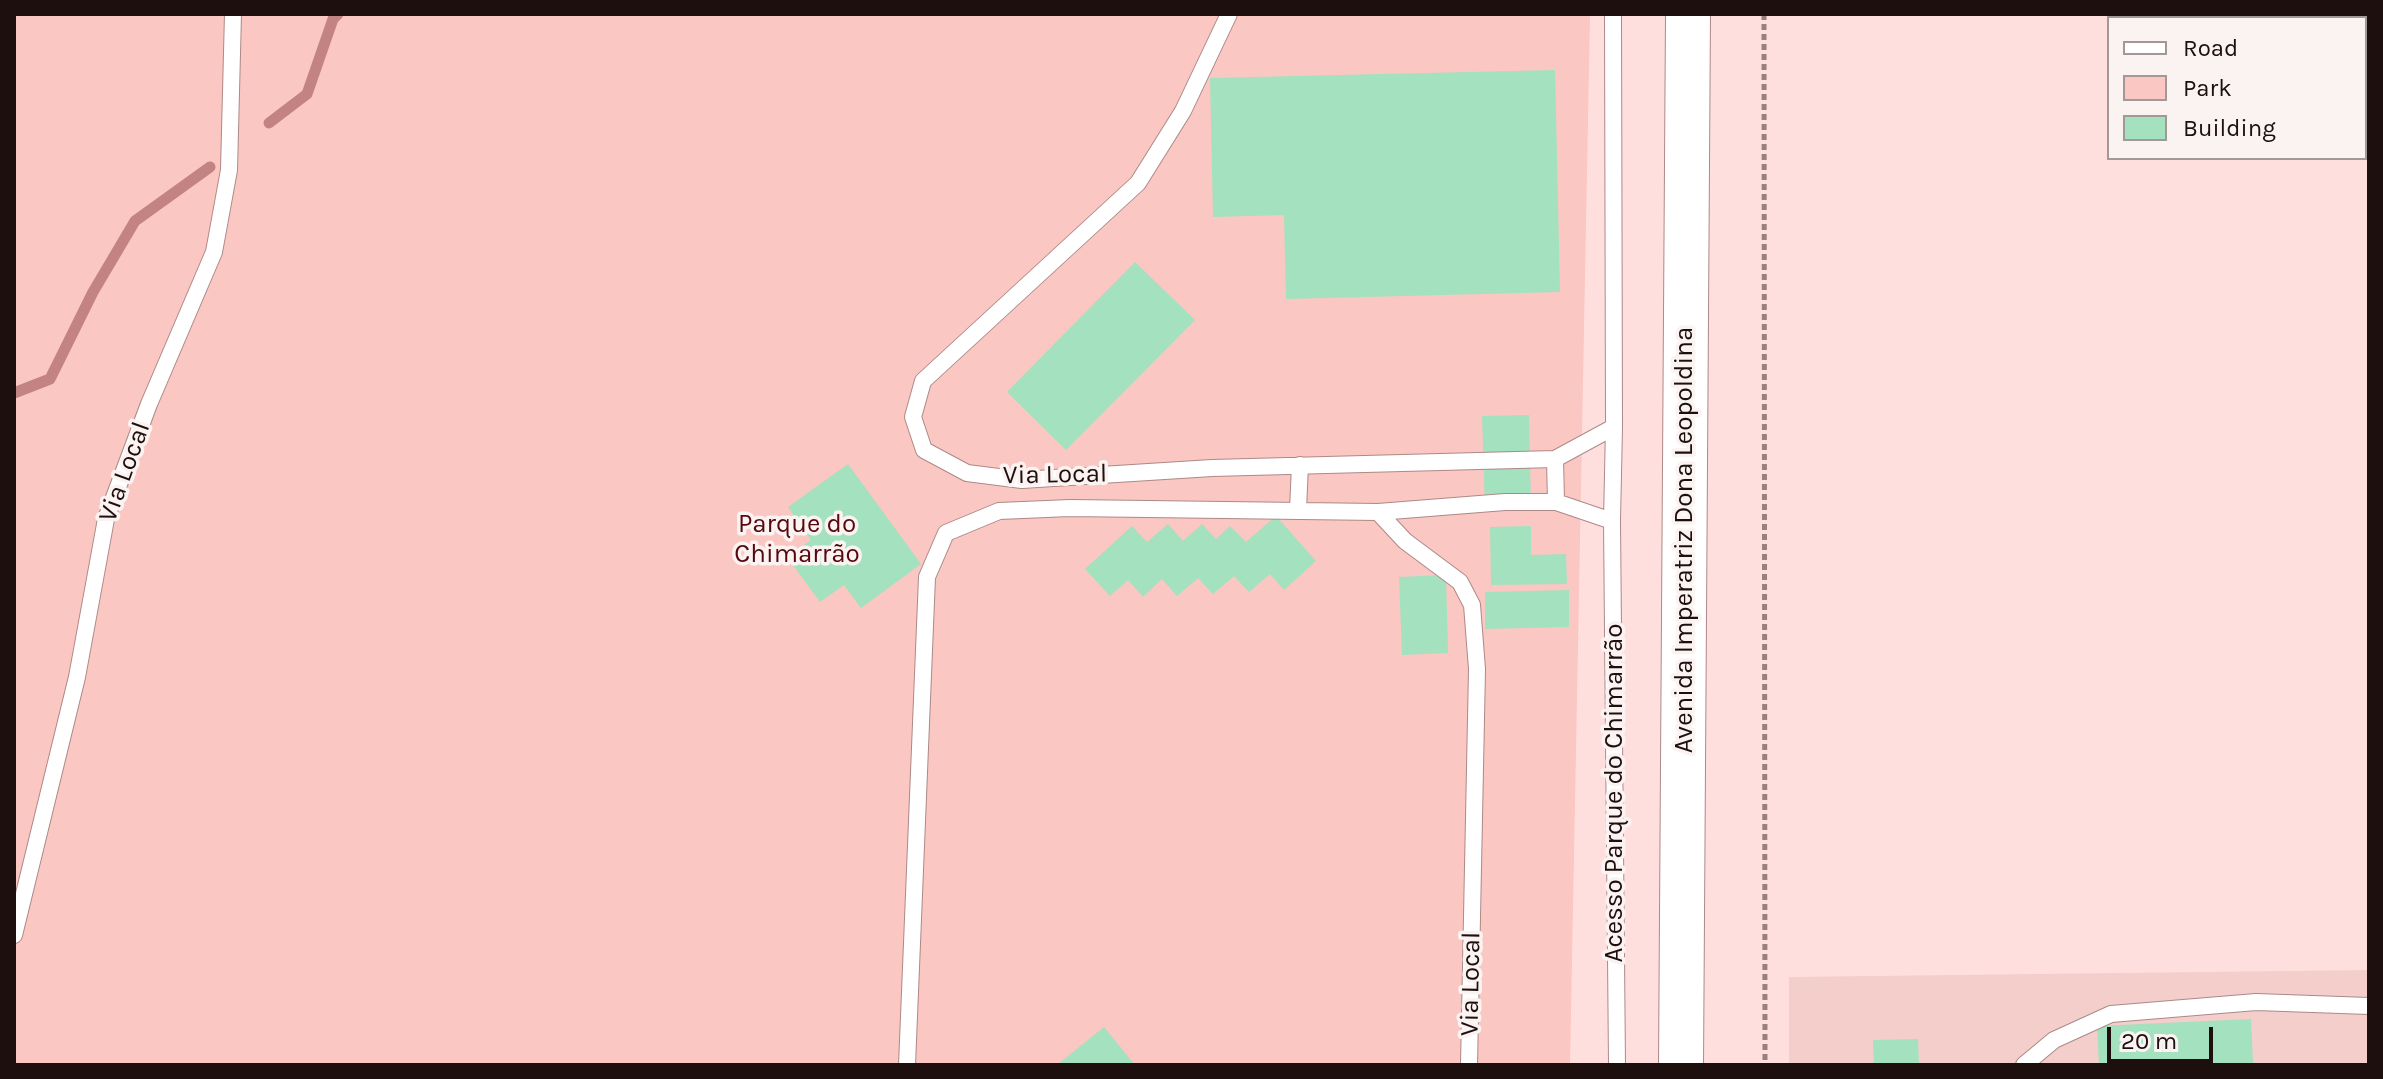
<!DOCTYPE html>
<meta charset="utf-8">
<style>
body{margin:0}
#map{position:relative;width:2383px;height:1079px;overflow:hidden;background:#ffdfdd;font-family:Karla,sans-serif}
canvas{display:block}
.frame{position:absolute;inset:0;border:16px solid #1c0f0e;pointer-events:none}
.legend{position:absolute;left:2107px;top:16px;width:260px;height:144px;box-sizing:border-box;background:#fbf3f2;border:2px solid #a29897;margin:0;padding:10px 14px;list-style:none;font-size:24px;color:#1c0f0e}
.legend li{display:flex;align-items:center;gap:16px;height:40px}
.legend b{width:40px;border:2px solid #a29897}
.scale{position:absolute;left:2107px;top:1027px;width:106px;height:36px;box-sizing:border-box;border:4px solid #1c0f0e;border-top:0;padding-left:10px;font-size:24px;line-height:28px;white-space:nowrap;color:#1c0f0e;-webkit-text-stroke:6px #fbf3f2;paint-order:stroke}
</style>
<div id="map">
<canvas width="2383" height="1079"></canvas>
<div class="frame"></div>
<ul class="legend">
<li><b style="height:10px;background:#fff"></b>Road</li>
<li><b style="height:22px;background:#fac7c3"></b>Park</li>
<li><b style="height:22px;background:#a4e1be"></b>Building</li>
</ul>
<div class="scale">20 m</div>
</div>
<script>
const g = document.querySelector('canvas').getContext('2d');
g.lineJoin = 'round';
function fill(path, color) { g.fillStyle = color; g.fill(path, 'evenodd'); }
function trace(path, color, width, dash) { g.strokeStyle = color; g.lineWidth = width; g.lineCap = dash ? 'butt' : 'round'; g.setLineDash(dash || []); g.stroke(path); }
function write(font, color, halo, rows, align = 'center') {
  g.font = font + ' Karla,sans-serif'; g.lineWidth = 7; g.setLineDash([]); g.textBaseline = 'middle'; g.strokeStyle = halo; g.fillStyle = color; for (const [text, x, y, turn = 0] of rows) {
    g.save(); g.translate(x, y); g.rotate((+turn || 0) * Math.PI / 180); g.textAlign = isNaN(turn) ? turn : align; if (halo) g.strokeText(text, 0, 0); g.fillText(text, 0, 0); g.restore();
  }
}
fill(new Path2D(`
 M2369 970V1065H1789V977Z`), '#f3cecb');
fill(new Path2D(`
 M14 14H1590L1570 1065H14Z`), '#fac7c3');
trace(new Path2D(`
 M269 123 307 94 333 19 338 14
 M14 393 50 379 93 292 135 221 210 167`), '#c38481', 11);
fill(new Path2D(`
 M1555 70 1560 292 1286 299 1284 215 1213 217 1210 78Z
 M1135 262 1195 320 1066 450 1007 392Z
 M1529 415 1531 508 1485 510 1482 416Z
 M848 464 921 564 861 608 844 585 820 602 787 557 811 540 788 507Z
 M1276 516 1316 561 1284 590 1270 574 1249 592 1234 576 1213 594 1198 578 1177 596 1162 579 1143 597 1128 580 1110 596 1085 569 1132 526 1147 542 1168 524 1183 541 1202 524 1216 539 1230 526 1246 542Z
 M1531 526V555L1566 554 1567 584 1491 585 1490 527Z
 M1446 575 1448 653 1402 655 1399 577Z
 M1569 590V627L1485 629V592Z
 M2251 1019 2253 1063 2099 1065 2097 1026Z
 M1104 1027 1135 1065H1057Z
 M1918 1039 1919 1065H1874L1873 1040Z`), '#a4e1be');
const service = new Path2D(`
 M1229 14 1183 111 1138 183 923 381 913 417 924 450 967 473 1022 480 1212 468 1555 459 1614 427
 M1613 14 1614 427 1612 521 1617 1065
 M1555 459 1556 502
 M1298 510 1300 465
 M1378 512 1405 541 1460 582 1472 605 1477 669 1469 1065
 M14 935 77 677 106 519 149 404 214 252 229 170 233 14
 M907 1065 927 577 946 533 999 511 1070 508 1378 512 1505 502H1556L1612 521
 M2024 1065 2054 1040 2111 1014 2256 1002 2369 1006`);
const secondary = new Path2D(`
 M1681 1065 1688 14`);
trace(service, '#ad8987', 18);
trace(secondary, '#ad8987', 46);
trace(new Path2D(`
 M1764 14 1765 1065`), '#97807e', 5, [6, 4]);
trace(service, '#fff', 16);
trace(secondary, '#fff', 44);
write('26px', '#1c0f0e', '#fbf3f2', [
 ["Via Local",125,472,-70],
 ["Via Local",1055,475,-1],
 ["Avenida Imperatriz Dona Leopoldina",1685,540,-90],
 ["Acesso Parque do Chimarrão",1615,793,-90],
 ["Via Local",1471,984,-89]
]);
write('26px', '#56080f', '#fbf3f2', [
 ["Parque do",797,525],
 ["Chimarrão",797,555]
]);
</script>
